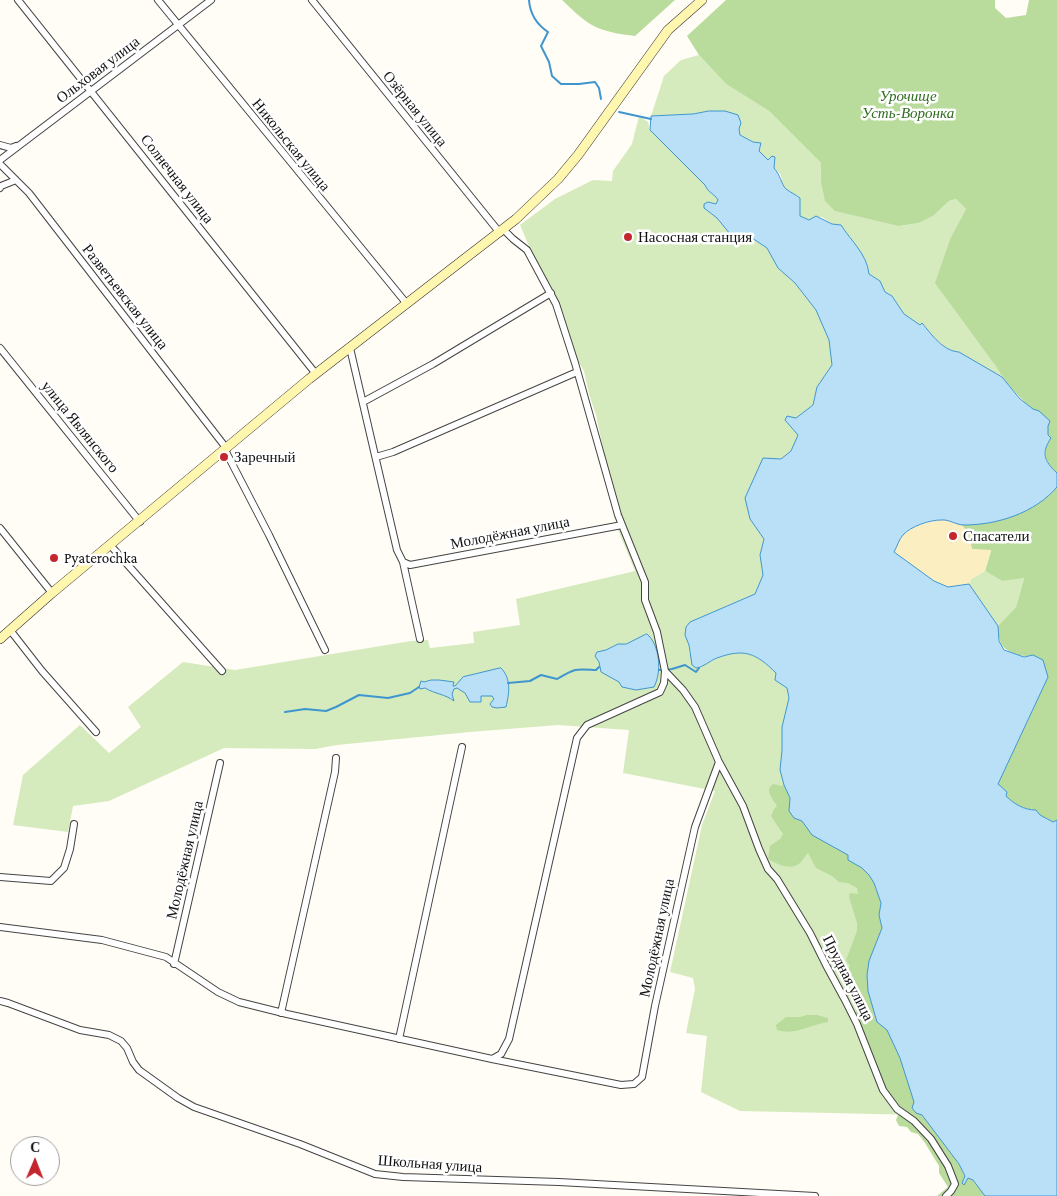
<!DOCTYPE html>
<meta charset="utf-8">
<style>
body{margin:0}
#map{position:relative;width:1057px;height:1196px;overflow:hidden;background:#fffdf5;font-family:"Crimson Pro",serif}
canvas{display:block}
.north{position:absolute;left:10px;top:1136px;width:50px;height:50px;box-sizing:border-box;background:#fff;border:1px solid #a0a0a0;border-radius:50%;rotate:1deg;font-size:14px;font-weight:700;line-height:20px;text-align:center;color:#111}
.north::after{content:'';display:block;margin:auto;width:18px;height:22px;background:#c4262e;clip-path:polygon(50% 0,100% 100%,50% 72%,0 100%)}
</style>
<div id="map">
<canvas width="1057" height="1196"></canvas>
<div class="north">С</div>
</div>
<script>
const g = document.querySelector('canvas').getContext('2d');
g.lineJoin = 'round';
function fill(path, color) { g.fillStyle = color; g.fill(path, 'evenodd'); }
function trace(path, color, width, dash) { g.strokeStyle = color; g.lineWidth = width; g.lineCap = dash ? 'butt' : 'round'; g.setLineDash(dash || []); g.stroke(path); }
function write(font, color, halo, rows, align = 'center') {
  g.font = font + ' "Crimson Pro",serif'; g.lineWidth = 5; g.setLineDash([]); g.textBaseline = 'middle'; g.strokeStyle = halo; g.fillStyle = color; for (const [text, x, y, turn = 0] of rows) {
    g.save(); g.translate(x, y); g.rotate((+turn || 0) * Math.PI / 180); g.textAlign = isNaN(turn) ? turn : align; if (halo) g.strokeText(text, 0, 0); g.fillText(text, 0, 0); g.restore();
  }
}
fill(new Path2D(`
 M699 55 726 84 769 111 821 163V182L900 226 919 223 933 216 949 201 956 199 966 209 951 237 995 365 1002 377 959 352C943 351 932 335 922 324L920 325 904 314 892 296 885 292 880 281 869 274C867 254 851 241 841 225L832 224 822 217 809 220 800 216V198L786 189 782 183 781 175 759 151 753 142 740 135 739 129 709 111 693 114 651 116 664 76 681 60Z
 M639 116 648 122 650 130 705 185C709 193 714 193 718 200L716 204 708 202 704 204V208L717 218 735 239 749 235 767 248 778 268 795 283 816 310 829 340 832 365 817 387 813 405 796 418 798 435 791 451 781 459 750 519 764 539 760 555 763 575 755 594 690 622 685 635 689 645V651L699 668C732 649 748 645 776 673L775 680 787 688 789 698 782 727V750L780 770 862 868 922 1115 740 1111 701 1092 707 1036 686 1033 695 989 693 978 670 972 702 825 715 791 623 773 629 730 558 725 470 732 337 745 315 749 224 748 109 801 73 806 68 832 13 825 23 775 80 725 109 753 141 727 128 707 183 662 235 670 411 641 428 640 430 648 474 643 473 632 520 625 516 599 635 571 618 530 625 527 605 470V458L596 415 589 394 584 371 578 361 563 314 531 251 520 225 555 199 593 180 612 181 613 171 632 144Z
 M985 571 1002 581 1024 577 1016 607 998 626 969 584 971 579Z`), '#d5ebbd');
fill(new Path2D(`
 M562 0H675L635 36C596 31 590 27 562 0Z
 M726 0H995V8L1006 18 1026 15 1029 0H1057V473C1045 462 1041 452 1051 438L1048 435V426C1030 406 1008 389 995 365L935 283 951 237 966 209 956 199 949 201 933 216 919 223 899 226 835 211 825 201 821 182V163L769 111 726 84 699 55 687 36Z
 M1057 487V820L1053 822 1040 815 1036 810C1024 810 1014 804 1006 796L1007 792 998 784 1048 677 1033 655C1025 657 1021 656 1013 653 999 647 999 640 998 626L1016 607 1024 578 1002 581 985 571 991 551 972 549 968 533 962 525C998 520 1032 516 1057 487Z
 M773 784 781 786 784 785 790 798 789 811 802 821 812 835 848 855V860L862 868 869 875 874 883 881 903 879 915 882 928 869 961 867 975 868 991 877 1022 887 1030 900 1058 914 1102 912 1109 916 1113 922 1115 959 1164 965 1176 973 1180 985 1196H937L948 1187 939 1173V1166L925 1143 918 1134 911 1132 907 1127 899 1126 896 1120 900 1110 887 1096 856 1019V1008L852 998 847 996C842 984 846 977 850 966L846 960 857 931V923L849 897 850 893 858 894 857 888 848 883 839 882 832 876 816 868 808 853C805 856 802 861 800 863 790 871 777 864 768 859L770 846 780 839 783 834 771 816 774 809 777 806C773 799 764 790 773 784Z
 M807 1015H817L828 1018V1022C811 1024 795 1036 777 1030L776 1025 786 1017H800Z`), '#b9dc9c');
fill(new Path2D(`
 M942 519 962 525 968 533 972 549 991 550 985 571 971 579 969 584 948 587 934 581 894 552 902 535 916 526Z`), '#fbeec1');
const water = new Path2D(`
 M709 111H725L738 115 741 123 739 129 740 135 753 142 761 143 759 151 768 160 772 156 775 157 774 168C781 176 781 184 786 189 790 192 796 195 800 198V216L809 220 816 216 832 224 841 225C851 241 867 254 869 274L880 281 885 292 892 296 904 314 920 325 922 323C932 335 943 351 959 352L1002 377 1020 399 1033 409 1039 411 1050 421 1048 426V435L1051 438C1041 453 1044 461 1057 473V487C1035 513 997 525 964 525 956 525 949 519 941 520 930 520 911 526 903 535 899 539 897 547 894 552L934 581 948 587 969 584 998 626 999 641 1004 650 1024 657 1033 655 1043 660 1048 677 998 784 1007 792 1006 796C1014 804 1024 810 1036 810L1040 815 1053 822 1057 820V1196H985L973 1180 968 1178 964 1185 962 1183 965 1176 959 1164 922 1115 916 1113 912 1108 914 1102 900 1058 887 1030 877 1022 868 991 867 975 869 961 882 928 879 915 881 903 874 883 869 875 862 868 848 860V855L812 835 802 821 794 818 789 811 790 798 784 785 780 770 782 750V727L789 698 787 688 775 680 776 673C756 653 744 648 717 658 709 661 704 667 696 668L692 665 689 645 685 635 686 627 690 622 755 594 763 575 760 555 764 539 750 519 745 498 763 458 781 459 791 451 798 435 785 420 787 416 796 418 813 405 817 387 832 365 829 340 816 310 795 283 778 268 767 248 749 236 735 240 717 218 704 208V204L708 202 716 204 718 200C714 193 709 194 705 185L650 130 651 116 693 114Z
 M647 634C660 645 662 672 654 687L636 690 622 687 619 682 601 672 599 662 595 656 597 652 606 650 618 644H626Z
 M501 668C512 679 509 694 506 707L497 708 492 707 490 704 494 699 492 696H481V702H470L465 693 457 688 454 689 452 694 454 701C445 694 435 694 425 688L420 689 419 687 421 681 424 682 431 680H439L454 682 453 686H455L463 677Z`);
fill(water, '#b9e0f7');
trace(water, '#3f96cf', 1);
trace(new Path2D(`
 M529 0C530 14 536 24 548 32L541 46 549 62 552 76 561 84H579L595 82 599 88 601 99
 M619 112 651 119
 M659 670 672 669 685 665 696 672 699 668
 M508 683 530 681 541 675 557 679C576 668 574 669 596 670L599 667
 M285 712 305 709 326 711 336 707 359 695 388 698 410 693 419 687`), '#3f96cf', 2);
const street = new Path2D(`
 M18 0 316 374
 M158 0 407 304
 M312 0 500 233
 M0 145 11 148 16 146
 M0 160 211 0
 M0 164 29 193 227 449
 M0 188 1 186 16 180
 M0 348 140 522
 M350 348 397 550 403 562 420 639
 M363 402 433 364 551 293
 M225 450 269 535 325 650
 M376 457 393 452 577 372
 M0 528 52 593
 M111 546 222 671
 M403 562 410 565 622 525
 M10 630 42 671 96 732
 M719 762 743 806 759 849 768 869 777 879 810 933 826 965 845 1000 857 1024 883 1090 897 1109 914 1121 931 1139 948 1166 955 1184 951 1191 946 1196
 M0 877 51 881 64 868 70 849 74 824
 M0 927 102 940 166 957 218 992 239 1002 287 1014 492 1059 621 1085 634 1084 642 1077 655 1006 695 827 719 762 695 707 683 690 665 671 657 632 645 600V582L618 515 575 363 556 304 527 250 513 239 504 230
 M174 964 220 763
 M0 1001 8 1003 80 1030 109 1035 121 1041 127 1048 133 1062 139 1070 178 1098 194 1107 300 1144 375 1174 403 1177 559 1182 815 1196
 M281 1013 335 772 336 758
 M399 1039 462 747
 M492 1059 501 1054 509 1039 577 738 587 725 660 692 664 683 665 671`);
const secondary = new Path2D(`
 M0 639 52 593 309 379 516 219 558 179 578 155 668 30 702 0`);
trace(street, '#444', 8);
trace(secondary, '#333', 10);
trace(street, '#fff', 6);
trace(secondary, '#fff6b0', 9);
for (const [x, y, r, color] of [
 [628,237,5,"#c4262e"],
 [224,457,5,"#c4262e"],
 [953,536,5,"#c4262e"],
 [54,558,5,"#c4262e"]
]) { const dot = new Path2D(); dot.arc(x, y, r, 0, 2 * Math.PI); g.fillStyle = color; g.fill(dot); trace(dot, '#fff', 2); }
write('15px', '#111', '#fff', [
 ["Ольховая улица",98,70,-37],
 ["Озёрная улица",415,109,51],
 ["Никольская улица",291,145,51],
 ["Солнечная улица",177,179,52],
 ["Разветьевская улица",125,297,52],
 ["улица Являнского",80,427,51],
 ["Молодёжная улица",510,533,-11],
 ["Молодёжная улица",185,860,-77],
 ["Молодёжная улица",657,938,-78],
 ["Прудная улица",848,978,63],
 ["Школьная улица",430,1164,4]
]);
write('italic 15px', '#2f6b1f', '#fff', [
 ["Урочище",908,96],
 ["Усть-Воронка",908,113]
]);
write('15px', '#111', '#fff', [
 ["Насосная станция",638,237],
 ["Заречный",234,457],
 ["Спасатели",963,536],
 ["Pyaterochka",64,558]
], 'left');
</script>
